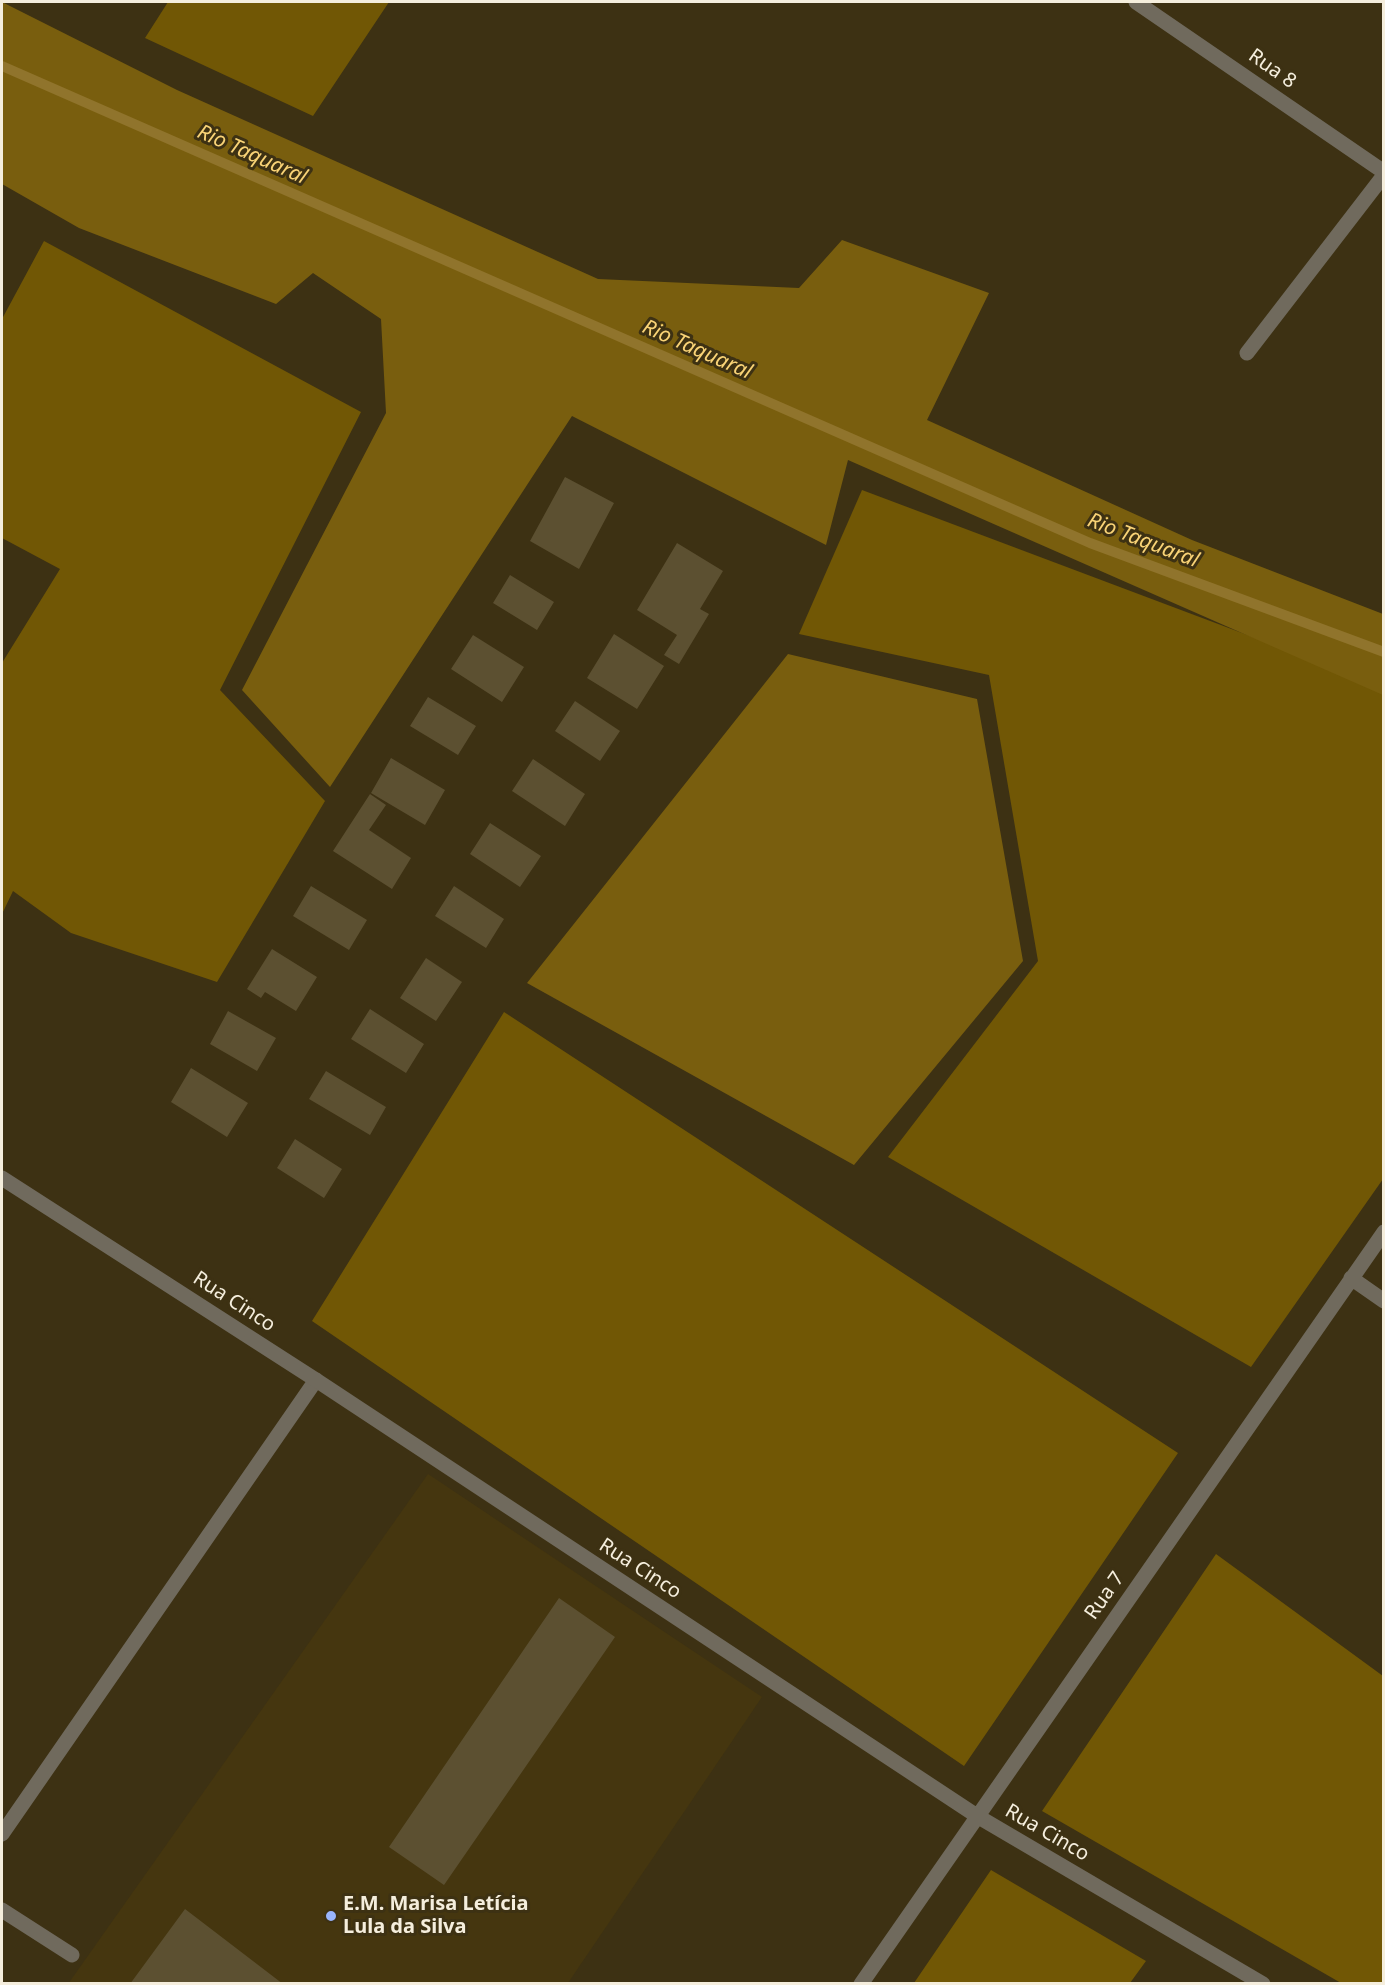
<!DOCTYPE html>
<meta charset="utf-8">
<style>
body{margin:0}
#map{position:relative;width:1385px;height:1985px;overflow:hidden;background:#3d3113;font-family:"Noto Sans",sans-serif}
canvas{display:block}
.frame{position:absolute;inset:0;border:3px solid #f5eedd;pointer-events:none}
</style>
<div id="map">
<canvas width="1385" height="1985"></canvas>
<div class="frame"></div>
</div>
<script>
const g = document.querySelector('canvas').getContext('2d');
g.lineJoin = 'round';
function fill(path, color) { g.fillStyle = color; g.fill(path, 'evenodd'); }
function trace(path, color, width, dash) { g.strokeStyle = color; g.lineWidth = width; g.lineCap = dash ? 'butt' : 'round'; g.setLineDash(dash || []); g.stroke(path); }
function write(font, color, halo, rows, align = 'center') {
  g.font = font + ' "Noto Sans",sans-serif'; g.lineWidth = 6; g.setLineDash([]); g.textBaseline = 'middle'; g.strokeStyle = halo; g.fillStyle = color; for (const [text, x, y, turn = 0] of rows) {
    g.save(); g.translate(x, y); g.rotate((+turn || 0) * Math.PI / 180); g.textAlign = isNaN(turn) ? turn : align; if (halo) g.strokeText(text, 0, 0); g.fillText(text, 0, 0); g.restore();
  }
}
fill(new Path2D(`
 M428 1474 762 1697 568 1983 68 1984Z`), '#45360f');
fill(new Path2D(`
 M168 2H389L313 116 145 38Z
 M44 241 361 412 220 690 325 801 217 982 71 933 13 891 2 914V663L60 569 2 538V319Z
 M862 490 1383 686V1179L1251 1367 888 1157 1038 961 989 675 799 634Z
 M504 1012 1178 1453 964 1766 312 1321Z
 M1216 1554 1383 1676V1983H1341L1042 1811Z
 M991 1870 1146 1961 1130 1983H914Z`), '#715705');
fill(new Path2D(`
 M2 2 177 90 598 279 799 288 842 240 989 293 927 420 1192 540 1383 614V695L848 460 826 545 572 416 330 787 242 690 386 413 381 319 313 273 276 304 79 228 2 184Z
 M788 654 977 699 1023 961 854 1165 527 983Z`), '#795e0e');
trace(new Path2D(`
 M2 66 1090 543 1384 652`), '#90742c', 10);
fill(new Path2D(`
 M565 477 614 503 579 569 530 541Z
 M677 543 723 571 700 609 709 614 679 664 664 655 677 635 637 610Z
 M510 575 554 602 537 630 493 603Z
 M614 634 664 666 637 709 587 678Z
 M473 635 524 667 502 702 451 669Z
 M428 697 476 726 458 755 410 726Z
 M575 701 620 731 600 761 555 731Z
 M391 758 445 790 425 825 371 793Z
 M533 759 585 794 565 826 512 791Z
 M370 794 386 805 369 830 411 858 392 889 333 851Z
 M490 823 541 856 520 887 470 854Z
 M311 886 367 920 349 950 293 916Z
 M454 886 504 919 486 948 435 916Z
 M272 949 317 977 296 1011 265 992 261 998 247 989Z
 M426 958 462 982 436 1021 400 998Z
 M370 1009 424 1044 406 1073 351 1039Z
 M228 1011 276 1038 257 1071 210 1044Z
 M191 1068 248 1103 227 1137 171 1102Z
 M326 1071 386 1107 370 1135 309 1099Z
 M295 1139 342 1169 324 1198 277 1168Z
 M559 1598 615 1637 444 1885 389 1847Z
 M185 1909 283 1984H130Z`), '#5c5031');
trace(new Path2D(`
 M2 1834 316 1380
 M2 1910 72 1955`), '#706a5d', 15);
trace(new Path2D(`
 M1136 2 1384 172
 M1247 353 1384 175
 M2 1178 316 1380 977 1816 1263 1984
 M1351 1278 1384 1301
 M861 1984 1384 1232`), '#706a5d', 15);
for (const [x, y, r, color] of [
 [331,1916,6,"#99b5fd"]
]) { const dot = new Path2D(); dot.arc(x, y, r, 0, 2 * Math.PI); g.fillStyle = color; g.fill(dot); trace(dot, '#3d3113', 2); }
write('20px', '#f5eedd', '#3d3113', [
 ["Rua 8",1272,69,35],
 ["Rua Cinco",234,1302,33],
 ["Rua Cinco",640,1569,33],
 ["Rua 7",1105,1596,-55],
 ["Rua Cinco",1047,1833,30]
]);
write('bold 20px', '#f5eedd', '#3d3113', [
 ["E.M. Marisa Letícia",343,1904],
 ["Lula da Silva",343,1927]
], 'left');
write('italic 21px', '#f9d376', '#3d3113', [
 ["Rio Taquaral",252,155,24],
 ["Rio Taquaral",697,350,24],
 ["Rio Taquaral",1143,541,21]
]);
</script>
